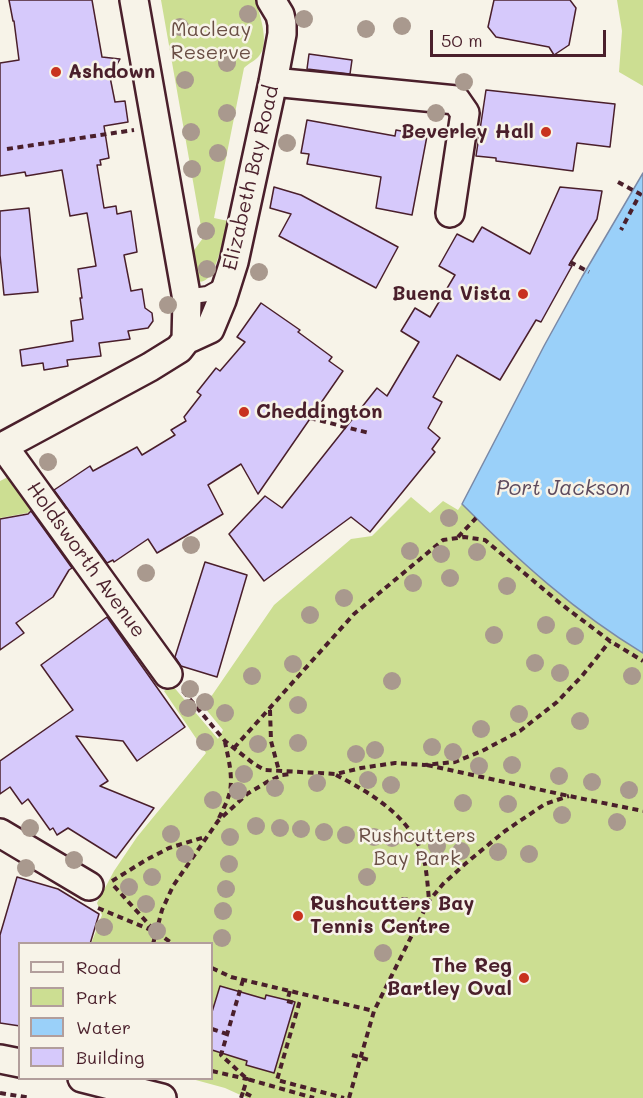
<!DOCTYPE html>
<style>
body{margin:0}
#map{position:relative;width:643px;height:1098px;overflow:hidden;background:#f7f3e8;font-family:Mali,sans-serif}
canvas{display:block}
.legend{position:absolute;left:18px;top:942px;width:195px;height:138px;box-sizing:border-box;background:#f7f3e8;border:2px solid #b29e9c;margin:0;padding:8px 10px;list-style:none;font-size:18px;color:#4a1f2b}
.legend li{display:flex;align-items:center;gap:12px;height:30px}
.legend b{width:30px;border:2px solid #b29e9c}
.scale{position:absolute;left:430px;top:30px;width:176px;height:27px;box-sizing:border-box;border:3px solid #4a1f2b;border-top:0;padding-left:8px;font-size:18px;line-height:21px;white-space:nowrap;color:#4a1f2b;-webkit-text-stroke:4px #f7f3e8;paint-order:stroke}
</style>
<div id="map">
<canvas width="643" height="1098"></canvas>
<ul class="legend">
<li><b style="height:8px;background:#f7f3e8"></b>Road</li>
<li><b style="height:16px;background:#ccde92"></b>Park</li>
<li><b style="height:16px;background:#9ad0f9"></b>Water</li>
<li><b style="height:16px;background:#d6c9fb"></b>Building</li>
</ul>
<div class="scale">50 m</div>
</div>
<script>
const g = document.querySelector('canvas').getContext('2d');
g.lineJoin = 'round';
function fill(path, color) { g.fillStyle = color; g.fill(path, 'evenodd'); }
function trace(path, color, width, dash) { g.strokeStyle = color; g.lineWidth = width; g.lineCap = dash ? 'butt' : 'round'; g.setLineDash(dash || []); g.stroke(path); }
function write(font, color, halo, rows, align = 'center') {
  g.font = font + ' Mali,sans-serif'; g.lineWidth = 5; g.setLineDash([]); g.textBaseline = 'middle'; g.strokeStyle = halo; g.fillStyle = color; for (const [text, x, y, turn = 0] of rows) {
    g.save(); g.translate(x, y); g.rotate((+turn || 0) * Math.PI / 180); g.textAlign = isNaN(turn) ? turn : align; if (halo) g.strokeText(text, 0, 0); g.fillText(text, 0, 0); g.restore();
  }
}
fill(new Path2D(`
 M161 0H255C260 14 270 44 259 56 255 61 249 63 244 68L214 218 228 221C225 233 217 270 208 278 204 282 200 282 195 282L192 253 203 238Z
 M617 0H643V86L619 72 622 31Z
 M14 474 37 506 27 513 0 518V481Z
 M411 497 430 513 443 501 458 510 462 504C518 559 575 613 643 653V1098H247L225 1088 192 1079 212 1078V944H91L102 915 97 903 114 871 137 837 206 753 164 691 172 685 218 739 223 730 204 707 274 605 351 539 372 536Z`), '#ccde92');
const water = new Path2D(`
 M643 173V653C576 613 517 559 462 504L544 346 582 277Z`);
fill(water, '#9ad0f9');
trace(water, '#7a89a7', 1.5);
const building = new Path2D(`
 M9 0H92L102 57 120 59 110 77 115 102 125 101 128 122 104 126 109 158 100 160 101 165H97L104 208 116 206 117 214 131 211 137 252 124 255 131 291 142 289 145 308 152 313 153 321 148 328 128 331 130 339 99 343 101 356 67 360 68 366 44 370 43 363 22 366 20 350 73 341 71 321 83 319 80 298H82L78 269 96 266 87 213 70 216 62 170 26 176 25 172 0 176V63L19 60 14 21H13Z
 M494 0H570L576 8 569 45 554 55 549 47 496 37 488 27Z
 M309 54 352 60 350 74 307 69Z
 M486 90 615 104 610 147 577 143 573 171 496 161V158L476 156Z
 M307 120 395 136 396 130 427 136 412 215 376 208 381 177 307 164 309 154 301 153Z
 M274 187 301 195 398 247 376 288 279 236 291 214 270 208Z
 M560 187 602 191 597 219 569 265 572 266 541 322 536 320 500 380 457 355 433 397 442 402 428 428 440 438 432 449 435 452 370 532 351 517 264 581 229 534 265 496 282 508 377 388 387 396 419 342 401 331 415 308 430 317 455 275 439 266 457 234 473 242 482 227 530 254Z
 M29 208 38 292 4 295 0 255V211Z
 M261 303 300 330 298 332 332 357 329 361 343 371 258 494 241 464 208 485 223 514 157 553 148 539 114 562 113 560 107 563 54 490 90 466 93 471 137 447 142 455 175 435 171 430 186 421 184 417 201 395 197 392 216 368 220 371 245 342 237 337Z
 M31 511 72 568 69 570 53 597 16 623 24 633 0 650V519L28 514Z
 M205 562 247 575 217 677 181 666 175 657Z
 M107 617 185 727 137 761 123 741 76 736 108 781 100 786 154 808 116 858 68 828 57 835 53 828 50 830 28 799 22 804 10 787 0 794V761L73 710 41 665Z
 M17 877 58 889 99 914 90 944H20V1026L0 1023V935Z
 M220 986 265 999 266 995 295 1002 274 1073 246 1065 247 1061 212 1050V1012Z`);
fill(building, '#d6c9fb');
trace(building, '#4a1f2b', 1.5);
const lane = new Path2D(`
 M186 297 207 294 225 284`);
const street = new Path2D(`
 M134 0 187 300 186 340
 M273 82 456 100 465 113 450 213
 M4 447 168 674
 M0 448 150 367 179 349 186 340 210 329 222 300 234 262 273 82 282 34V24L280 15 271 0
 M0 833 89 886
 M0 1059 20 1063
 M82 1078 162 1098`);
trace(lane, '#4a1f2b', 18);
trace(street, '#4a1f2b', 32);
trace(new Path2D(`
 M7 149 134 130
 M618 182 640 194 621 230
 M570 262 589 272
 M310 418 369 433
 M458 537 476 518
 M183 691 225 741 254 764 265 770 336 774 361 768 395 763 424 765 455 762 482 751 520 731 557 702 582 676 610 641
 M270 710 271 741 279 771
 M234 748 354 614 443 540 464 537 485 540 561 604 610 641 643 661
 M427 765 569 796 643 811
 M336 775C373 794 416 820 425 864 427 876 428 888 429 901L401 899
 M219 818C223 809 228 801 230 791 233 775 228 757 225 742
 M112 881 146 860 169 848 205 837
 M114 886 153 929
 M98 908 156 932 173 944
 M153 944 162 910 173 886 218 821 247 794 267 782 282 775 291 774
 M212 968 231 977 374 1011
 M243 980 221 1055 247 1079 314 1098
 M388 982 399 989
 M290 991 287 1001 299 1004 277 1080 344 1098
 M212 1029 227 1034
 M352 1055 369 1060
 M212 1071 247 1079 243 1092 255 1098
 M0 1093 31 1098
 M241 1098 243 1092
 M349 1098 374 1011 429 901 443 884 465 864 505 831 545 804 569 796`), '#4a1f2b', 4, [6, 4.5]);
trace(lane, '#f7f3e8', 14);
trace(street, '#f7f3e8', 27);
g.fillStyle = '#a9998e';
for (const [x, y] of [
 [248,14],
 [304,19],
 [402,26],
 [180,27],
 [366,29],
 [227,63],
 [185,80],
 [464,82],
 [227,113],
 [436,113],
 [191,132],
 [287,143],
 [218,153],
 [192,169],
 [206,231],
 [207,269],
 [259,272],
 [168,305],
 [48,462],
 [449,518],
 [191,545],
 [410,551],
 [477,552],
 [441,554],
 [146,573],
 [450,578],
 [413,583],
 [507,586],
 [344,598],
 [310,615],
 [546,625],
 [494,635],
 [575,636],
 [535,663],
 [293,664],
 [560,673],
 [252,676],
 [632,676],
 [392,681],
 [190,689],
 [205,702],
 [298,705],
 [188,708],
 [225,713],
 [519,714],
 [580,721],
 [481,729],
 [205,742],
 [298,743],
 [258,744],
 [432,747],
 [375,750],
 [453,752],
 [356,754],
 [512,765],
 [479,766],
 [244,774],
 [559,776],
 [368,780],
 [592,782],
 [317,783],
 [391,785],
 [275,788],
 [629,790],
 [238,791],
 [213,800],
 [463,803],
 [508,804],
 [562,815],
 [617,822],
 [256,826],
 [30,828],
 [280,828],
 [301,829],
 [324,832],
 [171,834],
 [346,835],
 [230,837],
 [374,837],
 [392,838],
 [437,846],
 [461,851],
 [498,852],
 [185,854],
 [529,854],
 [74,860],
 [229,864],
 [26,868],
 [152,877],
 [367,877],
 [129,887],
 [226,889],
 [146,904],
 [223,911],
 [104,927],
 [157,931],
 [222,938],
 [383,953]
]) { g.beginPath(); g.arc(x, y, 9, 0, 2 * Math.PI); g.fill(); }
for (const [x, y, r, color] of [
 [56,72,6,"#c8321e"],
 [546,132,6,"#c8321e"],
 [523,294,6,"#c8321e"],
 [244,412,6,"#c8321e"],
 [298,916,6,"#c8321e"],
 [524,978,6,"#c8321e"]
]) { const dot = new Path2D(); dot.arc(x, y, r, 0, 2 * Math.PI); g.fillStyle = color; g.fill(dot); trace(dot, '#f7f3e8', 2); }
write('20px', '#6a4f45', '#f7f3e8', [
 ["Macleay",211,30],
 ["Reserve",211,53],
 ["Rushcutters",417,836],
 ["Bay Park",417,859]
]);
write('bold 20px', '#4a1f2b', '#f7f3e8', [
 ["Ashdown",68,72],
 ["Beverley Hall",534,132,"right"],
 ["Buena Vista",511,294,"right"],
 ["Cheddington",256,412],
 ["Rushcutters Bay",310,904],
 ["Tennis Centre",310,927],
 ["The Reg",512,966,"right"],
 ["Bartley Oval",512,989,"right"]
], 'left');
write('20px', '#4a1f2b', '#f7f3e8', [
 ["Elizabeth Bay Road",251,178,-77],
 ["Holdsworth Avenue",86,560,54]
]);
write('italic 21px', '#5e4b5e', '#f7f3e8', [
 ["Port Jackson",563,489]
]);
</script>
